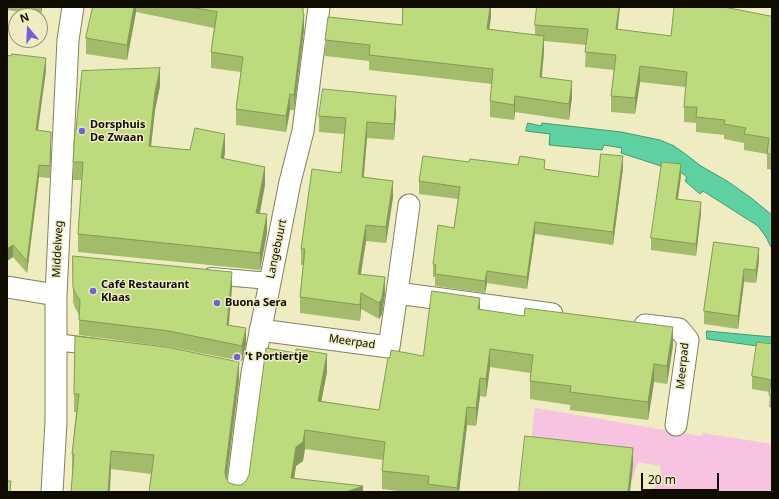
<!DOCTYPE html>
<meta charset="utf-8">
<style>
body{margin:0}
#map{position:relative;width:779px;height:499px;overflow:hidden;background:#efecc2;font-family:"Noto Sans",sans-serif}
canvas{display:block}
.frame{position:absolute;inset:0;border:8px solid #0f0d02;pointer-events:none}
.north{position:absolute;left:8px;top:8px;width:40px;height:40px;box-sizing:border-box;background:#efecc2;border:1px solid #959375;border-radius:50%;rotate:341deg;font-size:11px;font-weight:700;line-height:16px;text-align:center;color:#0f0d02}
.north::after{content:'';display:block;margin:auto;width:14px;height:18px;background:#6d60da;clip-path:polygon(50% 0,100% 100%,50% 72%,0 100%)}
.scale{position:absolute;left:641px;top:473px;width:78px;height:18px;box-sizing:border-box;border:2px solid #0f0d02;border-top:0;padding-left:5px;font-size:12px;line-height:14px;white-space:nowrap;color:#0f0d02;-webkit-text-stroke:3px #efecc2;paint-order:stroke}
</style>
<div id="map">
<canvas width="779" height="499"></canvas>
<div class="frame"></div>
<div class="north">N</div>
<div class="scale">20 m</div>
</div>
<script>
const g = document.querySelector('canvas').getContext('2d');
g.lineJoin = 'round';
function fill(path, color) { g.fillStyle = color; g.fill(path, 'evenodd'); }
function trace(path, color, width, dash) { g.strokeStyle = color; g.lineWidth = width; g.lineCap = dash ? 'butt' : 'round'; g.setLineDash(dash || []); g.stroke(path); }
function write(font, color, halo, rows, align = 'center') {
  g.font = font + ' "Noto Sans",sans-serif'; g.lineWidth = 3; g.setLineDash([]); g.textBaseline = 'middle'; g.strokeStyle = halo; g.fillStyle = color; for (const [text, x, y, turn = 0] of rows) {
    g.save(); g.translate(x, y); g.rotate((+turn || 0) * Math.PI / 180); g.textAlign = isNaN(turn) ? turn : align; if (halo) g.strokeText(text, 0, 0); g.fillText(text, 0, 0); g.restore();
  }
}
fill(new Path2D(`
 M535 408 701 436 703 433 772 444V492H651L660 478 661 466 638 462 632 481 586 474 529 459Z`), '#f8c3e1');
const water = new Path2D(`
 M528 123 541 126 542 123 621 132 660 140 674 146 684 153 701 166 727 181 750 197 772 215V249L766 237 758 226 703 191 700 194 685 181 687 177 667 162 664 167 621 153 622 148 604 145 602 150 549 145 550 134 526 131Z
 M707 331 772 337V348L707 339Z`);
fill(water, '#5dd1a2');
trace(water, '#469672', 1);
const pedestrian = new Path2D(`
 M211 276 270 281
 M56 342 96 347`);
const minor = new Path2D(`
 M7 287 56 295
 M397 293 409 205
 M645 325 679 329 688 340 676 425
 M260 330 389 347 397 293 552 314
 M52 492 56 422V295L68 40 73 7
 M237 492 252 373 290 182 303 131 319 7`);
trace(pedestrian, '#84815b', 18);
trace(minor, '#84815b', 23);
trace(pedestrian, '#fff', 16);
trace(minor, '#fff', 21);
fill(new Path2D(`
 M7 7H42L41 15 7 10Z
 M93 7H303L304 30 294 110H290L286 132 236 125V109L241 72 211 68V52L214 28 136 12 127 60 86 54V38Z
 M491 7V17L489 30 535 35V25L618 30 671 36 772 16V170L767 169V154L744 150V143L724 139V135L696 132V123L684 122V107L686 87 640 82 635 114 611 112V96L614 70 585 67 586 45 544 41V52L542 77 572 97 569 120 515 112 514 120 490 117V101L492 84 369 70V61L325 56V40Z
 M7 55 46 70 38 131 51 144 50 178 39 177 27 273 13 257 7 261Z
 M160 86 155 110 151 146 190 150 225 152 224 159 265 185 260 213 267 232 260 270 78 252V234L82 180H73V162L76 130Z
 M396 112 394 140 367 138 364 177 393 197 386 243 366 241 361 274 385 293 382 314 379 319 361 309 360 321 300 313V297L303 265H301V249L341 173 344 134 319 132V116Z
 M469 162 545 169 598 177 623 168 613 245 535 234 527 289 487 283 485 293 435 286V277H433V264L454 228 458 199 419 194V181Z
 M681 176 678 199 701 213 696 256 651 250V238Z
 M714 242 759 261 756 283 744 282 738 329 704 324V311Z
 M73 256 232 287 229 325 246 344 242 361 169 347 79 335V315L75 308 73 302Z
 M480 310 673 345 667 384 654 382 648 420 570 410V405L530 399V373L490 367 486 397 480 396 476 426 467 425 459 492H406L382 489V471L383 460 305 449 303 461 296 466 294 478 363 492H149L151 474 111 469 72 472V454L76 412H74V394L239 380 227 479 229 483 236 485H241L246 481 327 372 321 401 379 410 423 356Z
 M772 344V408L769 407 770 392 752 389V376Z`), '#a2bc6b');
fill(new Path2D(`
 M41 7H42L41 15Z
 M134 7H136V12L127 60V45Z
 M303 7V22L304 14V30L294 110V95Z
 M490 7H491V17L487 45V29Z
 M619 7H620L616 45V29Z
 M544 36V52L540 93V77Z
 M46 58V70L36 142V130Z
 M640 66V82L635 114V98Z
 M160 68V86L155 110 149 164V146L155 92Z
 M572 81V97L569 120V104Z
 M290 94V110L286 132V116Z
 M396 96V112L394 140V124Z
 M515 96V112L514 120V105Z
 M367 122V138L362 193V177Z
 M51 132V144L50 178V166Z
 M225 134V152L221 176V158Z
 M623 156V168L613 245V232Z
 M681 164V176L676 210V199Z
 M39 165V177L27 273V261Z
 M265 167V185L256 231V213Z
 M393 181V197L386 243V227Z
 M701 202V213L696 256V244Z
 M267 214V232L260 270V253Z
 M535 222V234L527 289V277Z
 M366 225V241L358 290V274Z
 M13 245V257L7 261V249Z
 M759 248V261L756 283V270Z
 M744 269V282L738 329V316Z
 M487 271V283L485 293V281Z
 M232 272V287L227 340V325Z
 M385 277V293L382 314 379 319V303Z
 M361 293V309L360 321V305Z
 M480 298V317L478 309Z
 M673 327V345L667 384V366Z
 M246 328V344L242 361V346Z
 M490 349V367L486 397V379Z
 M327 354V372L318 419V401Z
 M239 362V380L225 490V472Z
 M654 364V382L648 420V402Z
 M480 378V396L476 426V408Z
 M467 407V425L459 492H457Z
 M305 430V449L303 461 296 466 292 492 291 478 296 447Z
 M633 448V466L630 492H628Z
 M111 451V469L110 492H108Z
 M363 486V492H346Z`), '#849957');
const building = new Path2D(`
 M93 7H134L127 45 86 38Z
 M189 7H303V14H304L294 95 290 94 286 116 236 109 243 57 211 52 217 12Z
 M403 7H490L487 29 544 36 540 77 572 81 569 104 515 96 514 105 490 101 493 69 369 55 370 45 325 40 328 17 402 25Z
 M537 7H619L616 29 671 36 674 7H724L770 16H772V155L767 153 769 138 744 134 746 128 724 124 725 120 696 117 697 107H684L687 72 640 66 635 98 611 96 616 55 585 52 588 29 535 25Z
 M12 54 46 58 36 130 51 132 50 166 39 165 27 261 13 245 7 249V55L11 56Z
 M160 68 155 92 149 146 190 150 195 128 225 134 221 158 265 167 256 213 267 214 260 253 78 234 83 162H73L75 130H76L82 71Z
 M323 89 396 96 394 124 367 122 362 177 393 181 386 227 366 225 358 274 385 277 382 298 379 303 361 293 360 305 300 297 305 249H301L312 169 341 173 346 118 319 116Z
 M601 154 623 156 613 232 535 222 527 277 487 271 485 281 435 274 436 265 433 264 438 225 454 228 460 187 419 181 423 156 469 162 470 159 518 165 520 156 545 160 544 169 598 177Z
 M662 162 681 164 676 199 701 202 696 244 651 238Z
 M714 242 759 248 756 270 744 269 738 316 704 311Z
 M73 256 232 272 227 325 246 328 242 346 169 331 79 320 80 300 75 293 73 287Z
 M432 291 480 298 478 309 524 316 525 308 673 327 667 366 654 364 648 402 570 392 571 386 530 381 533 355 490 349 486 379 480 378 476 408 467 407 457 488 428 484 429 476 382 471 385 442 305 430 303 442 296 447 291 478 363 486 346 492H149L154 455 111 451 108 492H71L74 454H72L79 394H74L75 336 166 347 239 362 225 472 226 478 229 483 236 485H241L246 481 249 475 266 348 296 353V349L327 354 318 401 379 410 388 358H390L391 350 423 356Z
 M757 342 772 344V395H769L771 380 752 376Z
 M525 436 633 448 628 492H519Z
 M7 481H11L10 492H7Z`);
fill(building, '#bcdb7c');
trace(building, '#849957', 1);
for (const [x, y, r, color] of [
 [82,131,4,"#6d60da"],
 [93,291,4,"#6d60da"],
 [217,303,4,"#6d60da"],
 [237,357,4,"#6d60da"]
]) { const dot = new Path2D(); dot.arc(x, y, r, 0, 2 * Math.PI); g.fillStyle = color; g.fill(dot); trace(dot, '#efecc2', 1.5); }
write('bold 11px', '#0f0d02', '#efecc2', [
 ["Dorsphuis",90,125],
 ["De Zwaan",90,138],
 ["Café Restaurant",101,285],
 ["Klaas",101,298],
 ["Buona Sera",225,303],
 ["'t Portiertje",245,357]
], 'left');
write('11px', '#0f0d02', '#efecc2', [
 ["Middelweg",58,249,-87],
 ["Langebuurt",277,249,-78],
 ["Meerpad",352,342,8],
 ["Meerpad",683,366,-84]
]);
</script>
